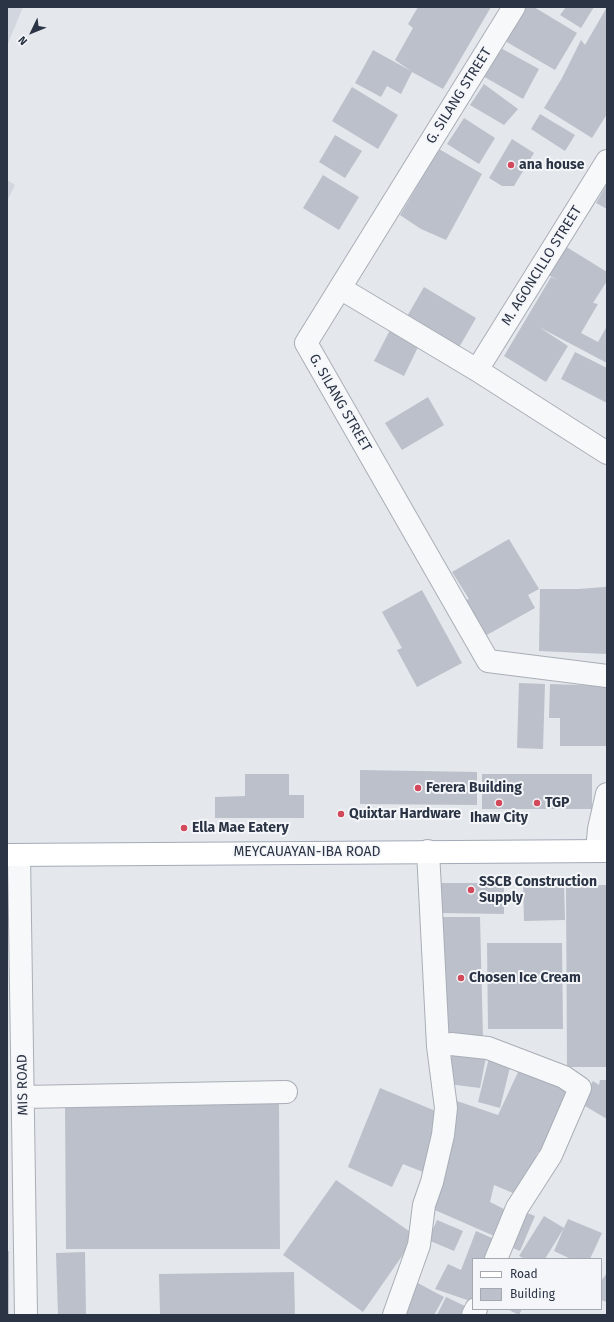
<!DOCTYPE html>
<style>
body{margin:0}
#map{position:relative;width:614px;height:1322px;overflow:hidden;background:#e4e7ec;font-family:"Fira Sans",sans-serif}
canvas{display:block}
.frame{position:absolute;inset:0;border:8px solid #2b3445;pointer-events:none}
.legend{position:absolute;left:472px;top:1258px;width:130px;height:52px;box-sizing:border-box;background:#f4f6f9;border:1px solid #a4a8b1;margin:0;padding:5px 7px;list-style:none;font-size:12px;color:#2b3445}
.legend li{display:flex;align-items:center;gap:8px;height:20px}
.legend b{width:20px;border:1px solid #a4a8b1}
.north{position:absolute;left:12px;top:12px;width:40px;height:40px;-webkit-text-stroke:3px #f4f6f9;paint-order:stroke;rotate:227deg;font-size:11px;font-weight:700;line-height:16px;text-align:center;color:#2b3445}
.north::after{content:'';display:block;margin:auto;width:14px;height:18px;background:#2b3445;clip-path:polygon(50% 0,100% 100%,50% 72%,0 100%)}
</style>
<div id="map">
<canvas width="614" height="1322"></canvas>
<div class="frame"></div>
<ul class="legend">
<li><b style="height:5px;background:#fff"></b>Road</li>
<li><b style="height:11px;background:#bbc0ca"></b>Building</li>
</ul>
<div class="north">N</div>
</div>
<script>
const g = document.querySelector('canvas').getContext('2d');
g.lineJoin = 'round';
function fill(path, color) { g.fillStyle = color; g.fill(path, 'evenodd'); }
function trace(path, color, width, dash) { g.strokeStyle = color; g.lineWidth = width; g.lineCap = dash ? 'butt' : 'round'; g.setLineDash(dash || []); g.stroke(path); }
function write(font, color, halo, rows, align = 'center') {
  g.font = font + ' "Fira Sans",sans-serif'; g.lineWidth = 4; g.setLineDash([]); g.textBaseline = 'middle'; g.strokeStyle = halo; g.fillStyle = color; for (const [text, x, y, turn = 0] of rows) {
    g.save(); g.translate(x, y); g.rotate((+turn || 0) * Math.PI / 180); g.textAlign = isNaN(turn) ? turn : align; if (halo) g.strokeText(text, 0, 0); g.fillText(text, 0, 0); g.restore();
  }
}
fill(new Path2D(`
 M7 7H23L7 46Z
 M7 180 15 185 7 201Z`), '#d2d6de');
fill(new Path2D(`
 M418 7H491L443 89 412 72 401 94 387 86 381 97 355 83 373 50 411 71 395 60 413 28 408 24Z
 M525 7H534L577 33 555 70 505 41Z
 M566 7H594L581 28 560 15Z
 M607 7V114L592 138 544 108 562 78 581 40 585 45Z
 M497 46 539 69 523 99 481 75Z
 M484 84 518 109 504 125 470 105Z
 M352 87 398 115 378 149 332 121Z
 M540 114 575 135 565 151 531 129Z
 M464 118 495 138 479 164 447 144Z
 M335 135 362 151 345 178 319 162Z
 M512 139 534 153 514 186H502L489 178Z
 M439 149 482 174 446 240 421 229 400 215Z
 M323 175 359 197 339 230 303 208Z
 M607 184V209L596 203Z
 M560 243 607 272V281L593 303 598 304 581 333 598 342 607 326V363L539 327 568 346 546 382 504 356 551 277 558 281 543 271Z
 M424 287 476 318 454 356 402 325Z
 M390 330 419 345 404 376 374 361Z
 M575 352 607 368V403L561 379Z
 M428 397 444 425 402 450 385 423Z
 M509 539 539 589 528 595 535 608 485 636 465 600 469 599 452 572Z
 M607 585V654L539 651 540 589H578L605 587Z
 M422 590 462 663 417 687 397 650 402 648 382 612Z
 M519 683 545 684 543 749 517 748Z
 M550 684 607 686V746H560V718H549Z
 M360 770 477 772V805L360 804Z
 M245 774H289V795H304V818H215V797L245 796Z
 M482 774H592V809H482Z
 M523 882H564L565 920 524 921Z
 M439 883H504V914L439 913Z
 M566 885H607V1067H567Z
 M438 917H480L483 1039 442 1040Z
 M487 943H562L563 1029H488Z
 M453 1045 487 1052 480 1088 448 1084Z
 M490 1054 512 1059 500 1108 478 1102Z
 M519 1070 575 1092 549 1157 538 1152 520 1196 494 1185 490 1202 512 1213 501 1239 428 1207 454 1100 498 1115Z
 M600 1080H607V1119L580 1103 593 1081 599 1085Z
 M380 1088 438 1112 435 1139 423 1172 403 1164 392 1187 348 1167Z
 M65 1104H279L280 1249H66Z
 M336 1180 416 1236 363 1312 283 1255Z
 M517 1209 535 1216 520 1251 503 1244Z
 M544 1216 564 1228 568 1219 602 1233 590 1259H571L554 1251 564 1228 545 1259H525L519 1256Z
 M437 1220 463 1231 454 1251 428 1240Z
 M476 1231 501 1242 493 1259H473V1302L435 1289 448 1264 461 1270Z
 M7 1251H9V1315H7Z
 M85 1252 86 1315H58L56 1253Z
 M294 1272 295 1315H160L159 1274Z
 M607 1273V1302L601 1300V1281Z
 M414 1281 444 1297 434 1315H399Z
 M446 1297 471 1309 469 1315H437Z
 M507 1309H522L519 1315Z`), '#bbc0ca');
const minor = new Path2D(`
 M514 7 306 343 488 661 607 676
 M340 288 477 370 607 453
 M477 370 607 161
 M597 851 599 829 607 794
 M19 855 26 1315
 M438 1046 451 1044 488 1048 564 1077 580 1088 551 1155 517 1208 496 1259
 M23 1097 286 1092
 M394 1315 419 1245 424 1205 432 1182 443 1135 446 1108 438 1046 428 851
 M473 1315 476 1309`);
const major = new Path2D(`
 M7 855 607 851`);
trace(minor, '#a9aeb7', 24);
trace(major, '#a3abb8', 24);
trace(minor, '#f7f8fa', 22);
trace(major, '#fff', 22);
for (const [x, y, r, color] of [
 [511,165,4,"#d1495b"],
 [418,788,4,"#d1495b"],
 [499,803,4,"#d1495b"],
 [537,803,4,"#d1495b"],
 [341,814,4,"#d1495b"],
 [184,828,4,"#d1495b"],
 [471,890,4,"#d1495b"],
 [461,978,4,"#d1495b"]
]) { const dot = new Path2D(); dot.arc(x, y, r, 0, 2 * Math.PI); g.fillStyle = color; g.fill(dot); trace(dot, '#f4f6f9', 1.5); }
write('14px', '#2b3445', '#f4f6f9', [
 ["G. SILANG STREET",459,96,-58],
 ["M. AGONCILLO STREET",542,266,-58],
 ["G. SILANG STREET",340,403,60],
 ["MEYCAUAYAN-IBA ROAD",307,852],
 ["MIS ROAD",23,1085,-91]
]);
write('bold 14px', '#2b3445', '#f4f6f9', [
 ["ana house",519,165],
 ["Ferera Building",426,788],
 ["TGP",545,803],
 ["Quixtar Hardware",349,814],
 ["Ihaw City",499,818,"center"],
 ["Ella Mae Eatery",192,828],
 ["SSCB Construction",479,882],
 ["Supply",479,898],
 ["Chosen Ice Cream",469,978]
], 'left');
</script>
